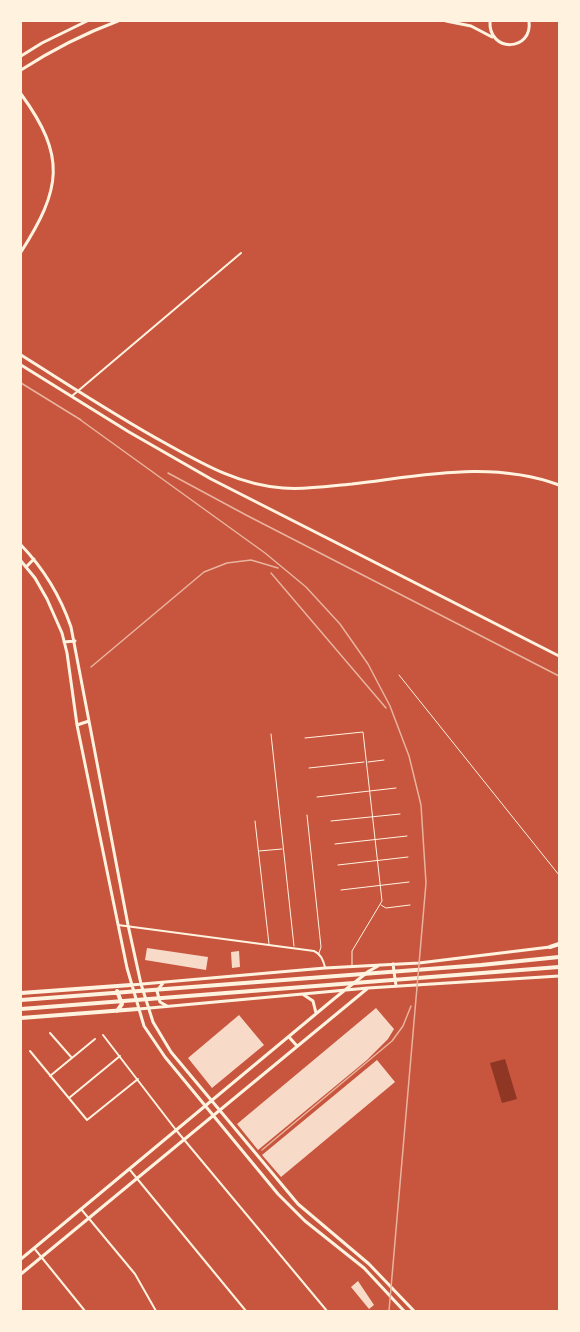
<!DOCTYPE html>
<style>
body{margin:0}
#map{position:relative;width:580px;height:1332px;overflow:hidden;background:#c8553d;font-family:"IBM Plex Sans",sans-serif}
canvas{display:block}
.frame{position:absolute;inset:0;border:22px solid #fff3e0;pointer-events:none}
</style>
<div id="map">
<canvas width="580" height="1332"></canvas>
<div class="frame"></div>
</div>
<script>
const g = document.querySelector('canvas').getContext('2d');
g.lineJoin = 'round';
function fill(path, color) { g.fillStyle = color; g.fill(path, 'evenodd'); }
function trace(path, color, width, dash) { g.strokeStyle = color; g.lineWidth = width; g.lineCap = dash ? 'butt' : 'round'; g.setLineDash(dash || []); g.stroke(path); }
fill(new Path2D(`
 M505 1059 517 1099 502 1103 490 1063Z`), '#8f3625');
fill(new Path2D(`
 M147 948 208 957 206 970 145 960Z
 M239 951 240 967 232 968 231 952Z
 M376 1008 394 1029 388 1039 367 1060 258 1150 237 1124Z
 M239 1015 264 1045 212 1088 188 1058Z
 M377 1060 395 1082 281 1177 262 1155Z
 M358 1281 374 1305 369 1309 351 1287Z`), '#f7dbc8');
trace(new Path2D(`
 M399 675 559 875
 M271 734 294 946
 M305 738 363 732 382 901 352 951V965
 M368 762 384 760
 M309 768 364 762
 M317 797 396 788
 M307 815 321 947 319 953
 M255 821 269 944
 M331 821 400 814
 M335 844 407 836
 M259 851 282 849
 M338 865 408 857
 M341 890 409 882
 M381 905 386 908 410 905`), '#fff3e0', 1);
trace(new Path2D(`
 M72 396 241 253
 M118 925 314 951C321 954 323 960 325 967
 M50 1033 72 1058
 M103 1035 176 1130 327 1311
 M30 1051 87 1120 138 1079
 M50 1076 95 1039
 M69 1098 120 1056
 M130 1170 246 1311
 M81 1209 135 1274 156 1311
 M34 1248 85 1311`), '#fff3e0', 2);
trace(new Path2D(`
 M446 21 471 26 492 37
 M490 21C488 53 533 52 529 21
 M21 56 42 43 87 21
 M21 70C52 50 83 34 118 21
 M21 94C67 157 61 189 21 252
 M21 355C69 385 116 416 165 443 203 464 239 485 283 488 306 490 330 486 352 484 421 476 491 460 559 485
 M21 365 129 432 211 479 559 656
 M21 545C44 569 60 595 71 627L128 925 141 984 153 1022 171 1052 298 1204 369 1264 414 1311
 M21 561 35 578 47 599 62 633 67 653 77 725 127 968 144 1026 165 1057 278 1194 305 1221 364 1268 404 1311
 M26 567 34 559
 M64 642 75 641
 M77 725 89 721
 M393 964 396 986
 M163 983 157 991 160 1002 167 1006
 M131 985 325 968 419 963 550 947
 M304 995 313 1001 316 1013
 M139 1009 368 988 559 976
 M289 1037 297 1046
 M21 1259 335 998 369 971 380 965
 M21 1274 368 988`), '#fff3e0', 3);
trace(new Path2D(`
 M550 947 559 944
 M21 993 131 985
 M21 1000 481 965 559 957
 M21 1009 559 967
 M117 1011 122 1004 117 991
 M21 1018 138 1009`), '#fff3e0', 4);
trace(new Path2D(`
 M21 383 81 420
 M75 416 265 553 306 587 340 624 368 664 390 706 409 756 421 805 426 883 389 1311
 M168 473 246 515 559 676
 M271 573 386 708
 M91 667 204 572 227 563 251 560 278 568
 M262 1150 392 1041 403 1026 411 1006`), '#e9b49f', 1.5);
</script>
